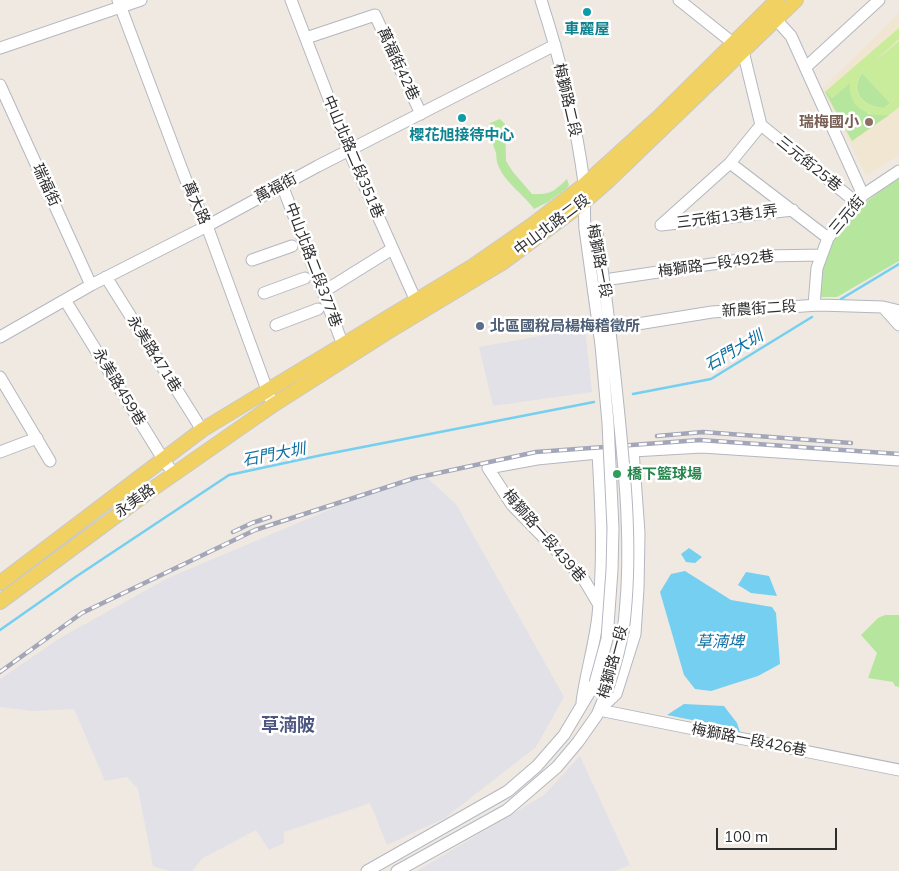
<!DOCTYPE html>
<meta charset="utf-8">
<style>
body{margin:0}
#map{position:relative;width:899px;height:871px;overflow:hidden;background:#efe9e1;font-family:Mulish,sans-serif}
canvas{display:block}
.scale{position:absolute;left:716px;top:828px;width:121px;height:22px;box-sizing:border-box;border:2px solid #2e2e2e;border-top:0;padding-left:6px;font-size:15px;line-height:18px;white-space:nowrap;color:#2e2e2e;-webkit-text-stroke:4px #fff;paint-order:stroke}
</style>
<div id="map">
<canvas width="899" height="871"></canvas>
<div class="scale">100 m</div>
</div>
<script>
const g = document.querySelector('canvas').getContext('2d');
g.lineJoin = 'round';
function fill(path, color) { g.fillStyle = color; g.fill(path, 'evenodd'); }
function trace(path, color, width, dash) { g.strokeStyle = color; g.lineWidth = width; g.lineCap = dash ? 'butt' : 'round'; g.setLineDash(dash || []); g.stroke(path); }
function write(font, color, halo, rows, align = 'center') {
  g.font = font + ' Mulish,"Noto Sans TC",sans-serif'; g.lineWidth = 5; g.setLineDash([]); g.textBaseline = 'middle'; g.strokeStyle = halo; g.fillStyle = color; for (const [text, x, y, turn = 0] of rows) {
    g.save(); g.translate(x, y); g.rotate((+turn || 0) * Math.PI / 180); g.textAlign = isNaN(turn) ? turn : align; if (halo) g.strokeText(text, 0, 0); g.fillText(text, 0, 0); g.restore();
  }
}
fill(new Path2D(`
 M585 328 592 392 493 406 479 347Z
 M426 477 456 504 564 697 536 747 445 818 387 845 370 803 284 832V843L269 850 256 830 203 858 192 871H169L153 866 138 789 127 777 105 781 74 709 33 711 0 707V679L60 638 168 578 397 481Z
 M580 756 630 865 615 871H417L544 795Z`), '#e3e1e8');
fill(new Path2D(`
 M899 13V155L866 175 822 89Z`), '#f0e6d1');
fill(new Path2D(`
 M899 39 862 73 890 103 899 95V96L884 108C864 107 849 93 862 73Z
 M851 82 868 114 889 115 852 141 825 92 826 91 832 98Z
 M500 119 505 124 506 161 513 172 532 194C551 195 554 191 567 179L569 185 567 188 548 202 534 209C523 193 503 182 497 162 496 158 497 154 495 150 492 139 487 134 490 123Z
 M899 177V261L837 297H819L820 270 835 235 855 210Z
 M885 615H899V687L895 686 893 682 868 678 877 653 861 635 878 618Z`), '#b6e59e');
fill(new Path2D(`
 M899 28V39L874 62 899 41V95L890 103 862 73C848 92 864 108 884 108L899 96V107L889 115C866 117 848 107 850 83L832 98 826 91Z`), '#c9ec9a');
fill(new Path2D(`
 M689 548 702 557 695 563 686 562 681 554Z
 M685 571 731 600 772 607 776 613 780 664 758 676 711 691 695 689 684 675 660 592 671 574Z
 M746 572 769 576 777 596 751 593 738 585Z
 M684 704 724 706 737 723 740 732 727 727 667 715Z`), '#75cff0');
trace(new Path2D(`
 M841 299 899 264
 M633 394 711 379 812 317
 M0 630 77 576 229 475 322 455 594 402`), '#75cff0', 2.5);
const minor = new Path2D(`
 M118 0 187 183 207 226 270 398
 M291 0 349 151 416 301 421 306
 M541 0C560 59 576 121 584 183 585 197 584 214 585 229
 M679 0 743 51 761 125
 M770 13 791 36 863 195
 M306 38 375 15 421 114
 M0 48 141 0
 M806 67 879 0
 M0 85 91 285
 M761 125 857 203
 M730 163 828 238
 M282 185 343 345
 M661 225 730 163 761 125
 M661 225 793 210
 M252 260 292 246
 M106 277 202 430
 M611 279 766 256 821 255
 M323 292 392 249
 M264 293 305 278
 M65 300 163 459 174 474
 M814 305 817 268 828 238 863 195 899 171
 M883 307 899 325
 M276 325 318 309
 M619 327 712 312 819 305 883 307 899 311
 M0 337 91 285 207 226 318 166 555 45
 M0 377 50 461
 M0 452 37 438
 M599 605 583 578 512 505 488 468 537 459 598 453 702 447 899 460
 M582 702C586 672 595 644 598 615 604 561 601 506 598 453
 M602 707 616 694 635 634 638 589 639 533 633 450
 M599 710 899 770
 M367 871 508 791 537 766 564 735 595 683
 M397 871 507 810 557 767 578 742 597 715 607 691`);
const major = new Path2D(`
 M0 583 202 430 473 266 532 225 584 185 660 116 777 0
 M0 602 151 490 273 405 386 333 502 263 583 203 607 182 796 0`);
trace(minor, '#b4b7c1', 13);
trace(major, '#c9c9c9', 16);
trace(minor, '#fff', 11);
trace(major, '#f2d163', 14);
const rail = new Path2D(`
 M657 436 703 432 851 443
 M233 532 252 523 270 517
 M0 672 82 613 255 530 415 478 536 452 700 440 899 454`);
trace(rail, '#a3a6b8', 4.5);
trace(rail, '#fff', 2.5, [8]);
const minorBridge = new Path2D(`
 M596 226C605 286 612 346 618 406 625 475 632 545 625 614 623 640 615 666 607 691
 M585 229 601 345 608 423 613 528 612 570 607 639 595 683`);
trace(minorBridge, '#b4b7c1', 13, []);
trace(minorBridge, '#fff', 11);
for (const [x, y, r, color] of [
 [587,12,5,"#0f9aa8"],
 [462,118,5,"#0f9aa8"],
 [869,122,5,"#8d6e63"],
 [480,326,5,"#5c6f8a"],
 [617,474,5,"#2e9e5b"]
]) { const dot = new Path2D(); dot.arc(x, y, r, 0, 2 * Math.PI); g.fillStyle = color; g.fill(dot); trace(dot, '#fff', 2); }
write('bold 15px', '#0d838f', '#fff', [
 ["車麗屋",587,29],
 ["櫻花旭接待中心",462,135]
]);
write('15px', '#2e2e2e', '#fff', [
 ["萬福街42巷",398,64,65],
 ["梅獅路二段",567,100,77],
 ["中山北路二段351巷",353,157,67],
 ["三元街25巷",809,164,39],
 ["瑞福街",46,185,65],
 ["萬福街",276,188,-28],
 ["萬大路",196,203,66],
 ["三元街",847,215,-50],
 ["三元街13巷1弄",727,217,-7],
 ["中山北路二段",552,225,-37],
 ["梅獅路一段",599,261,79],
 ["梅獅路一段492巷",716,264,-8],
 ["中山北路二段377巷",313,265,69],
 ["新農街二段",759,309,-4],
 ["永美路471巷",154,354,58],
 ["永美路459巷",119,387,59],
 ["永美路",135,501,-36],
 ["梅獅路一段439巷",544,536,49],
 ["梅獅路一段",613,662,-75],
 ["梅獅路一段426巷",749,740,11]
]);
write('bold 15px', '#785e54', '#fff', [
 ["瑞梅國小",859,122]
], 'right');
write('bold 15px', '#4e5e75', '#fff', [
 ["北區國稅局楊梅稽徵所",490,326]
], 'left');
write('bold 15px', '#27864d', '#fff', [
 ["橋下籃球場",627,474]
], 'left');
write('italic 16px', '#0d6fa3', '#fff', [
 ["石門大圳",734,351,-30],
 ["石門大圳",274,455,-11],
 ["草湳埤",720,642]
]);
write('bold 18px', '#4d5680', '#fff', [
 ["草湳陂",288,726]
]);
</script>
